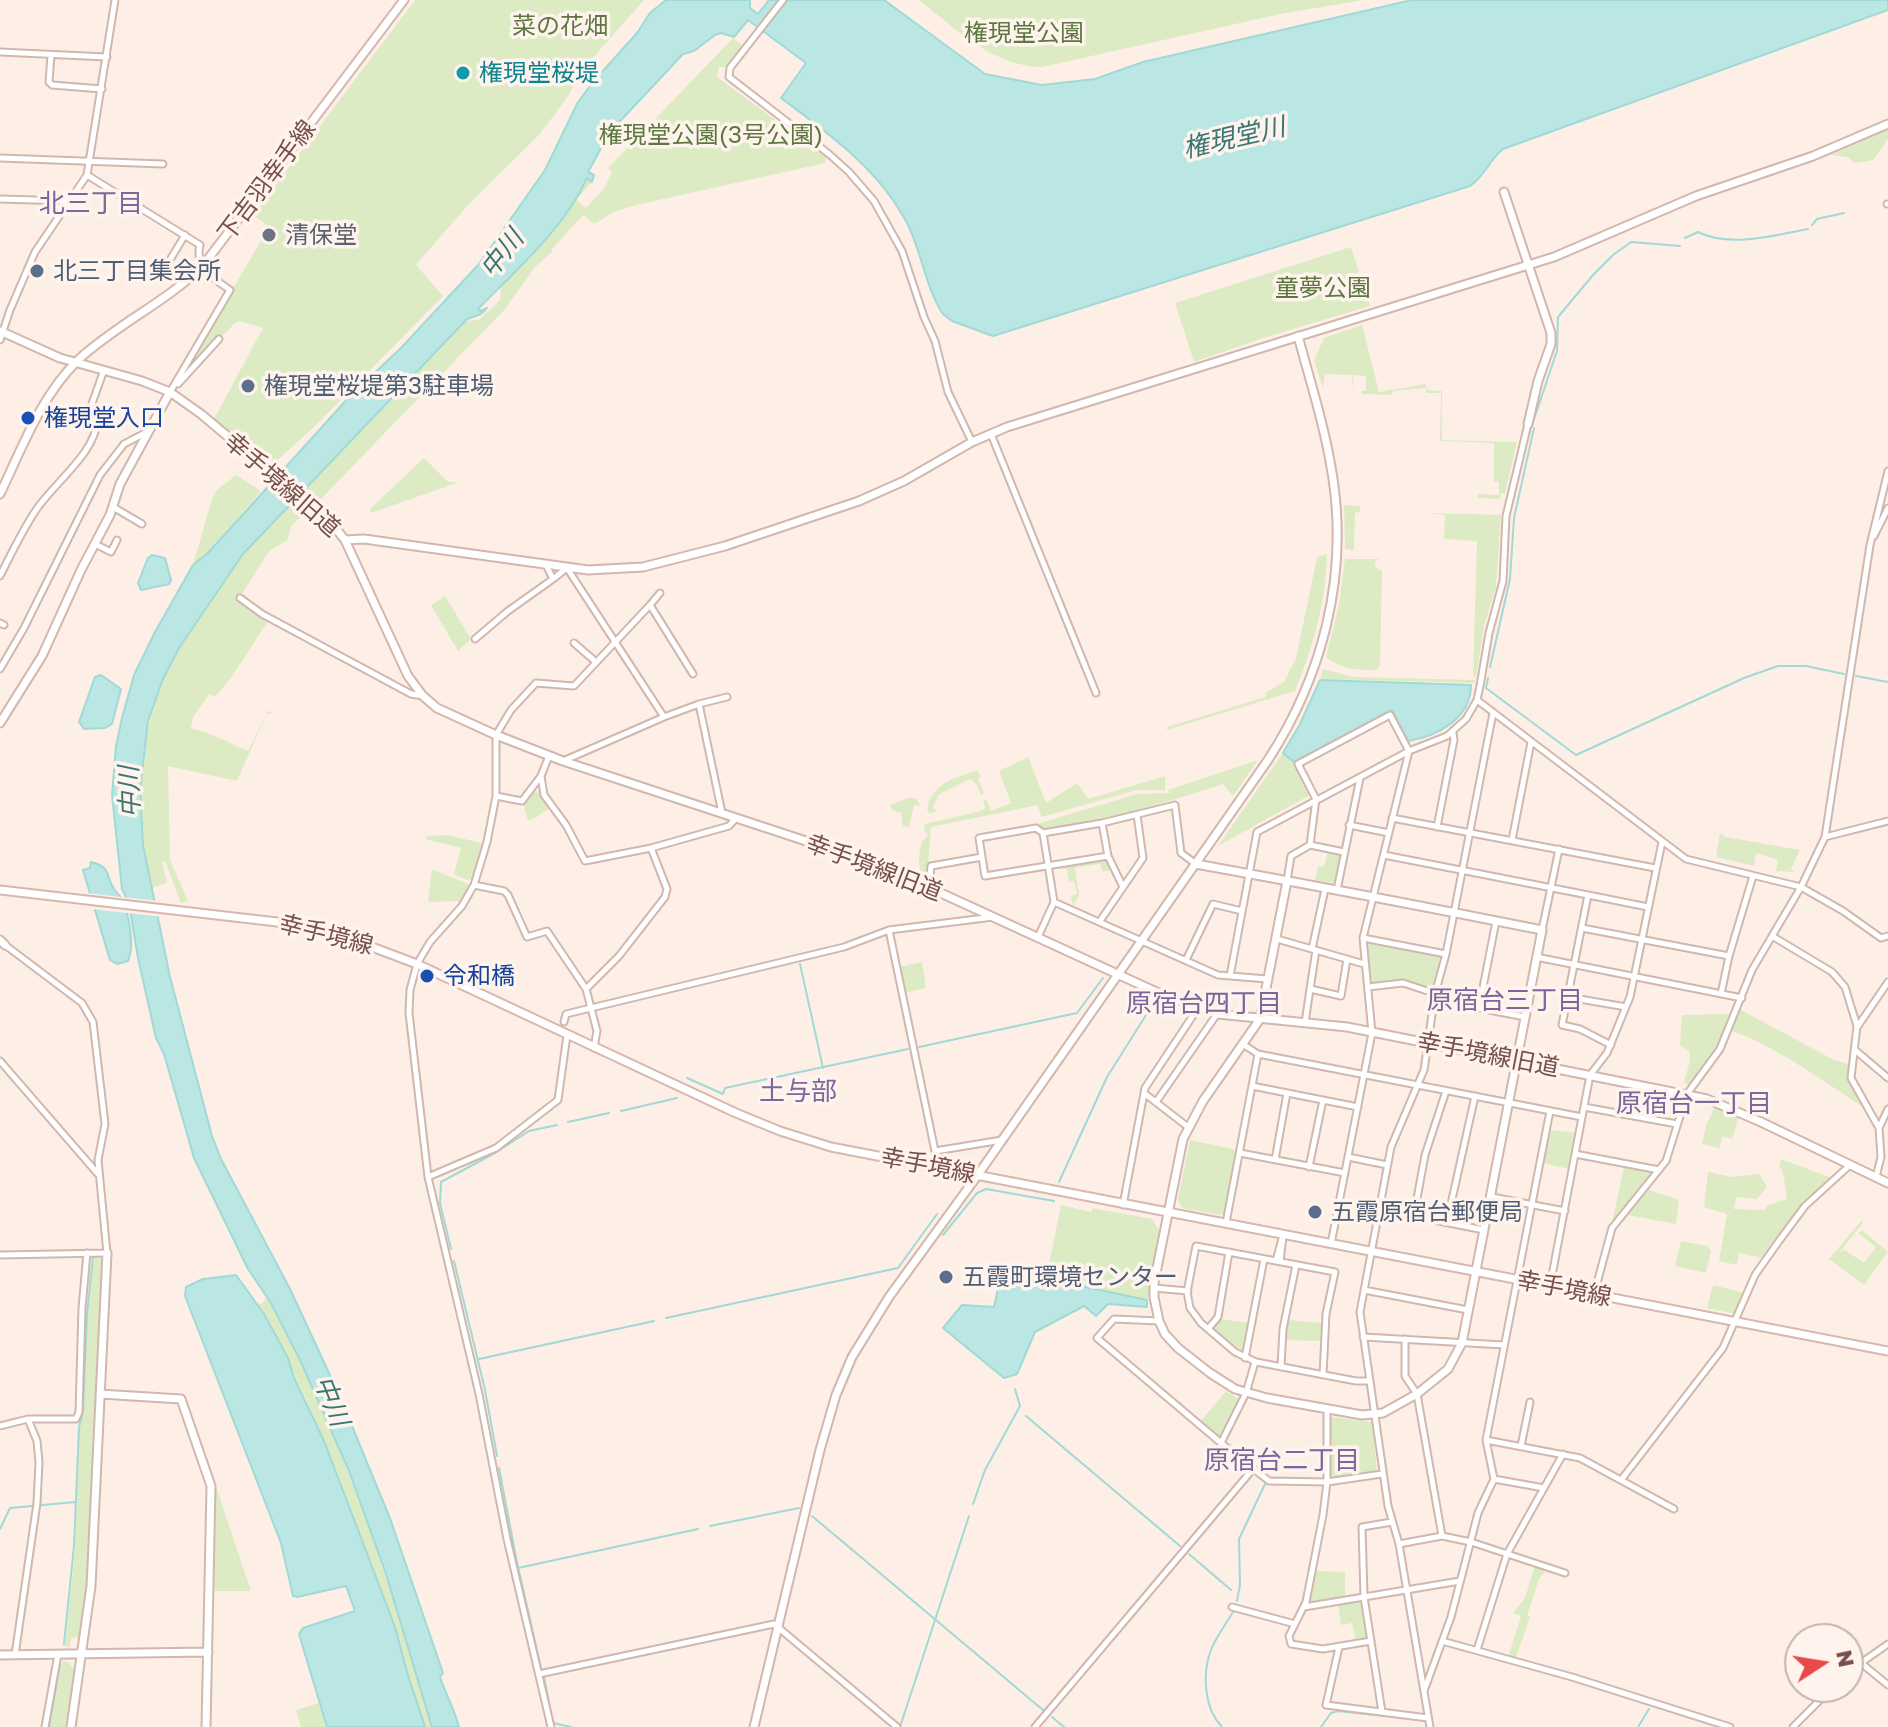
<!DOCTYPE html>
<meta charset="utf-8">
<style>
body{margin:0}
#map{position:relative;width:1888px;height:1727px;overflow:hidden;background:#fdefe6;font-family:"Golos Text",sans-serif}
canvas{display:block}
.north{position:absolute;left:1784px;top:1623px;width:80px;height:80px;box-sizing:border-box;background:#fff4ed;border:2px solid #c9b2ac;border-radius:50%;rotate:78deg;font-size:22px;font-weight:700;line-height:32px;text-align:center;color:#77504a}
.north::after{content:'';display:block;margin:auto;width:28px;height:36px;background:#e94a49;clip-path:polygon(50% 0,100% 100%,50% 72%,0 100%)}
</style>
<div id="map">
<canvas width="1888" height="1727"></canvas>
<div class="north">N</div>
</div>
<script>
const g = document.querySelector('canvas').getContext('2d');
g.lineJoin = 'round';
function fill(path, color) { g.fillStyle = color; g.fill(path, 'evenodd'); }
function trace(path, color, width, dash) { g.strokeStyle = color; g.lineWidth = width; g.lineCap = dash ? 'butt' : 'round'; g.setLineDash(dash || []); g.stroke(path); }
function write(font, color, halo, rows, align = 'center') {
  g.font = font + ' "Golos Text","Noto Sans JP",sans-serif'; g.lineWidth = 7; g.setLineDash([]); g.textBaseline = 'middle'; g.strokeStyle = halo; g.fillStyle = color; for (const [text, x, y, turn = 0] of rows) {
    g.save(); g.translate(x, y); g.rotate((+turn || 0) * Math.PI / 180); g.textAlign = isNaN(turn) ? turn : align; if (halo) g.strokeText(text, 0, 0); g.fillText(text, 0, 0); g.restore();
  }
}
fill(new Path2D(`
 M415 0H644L583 69 567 98 539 135 467 206 416 265 443 296 315 426 270 467 214 419 263 328 240 321 235 323 180 379 269 227 253 215Z
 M919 0H1364L1285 13 1042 67C992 66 956 29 919 0Z
 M733 38 743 46 727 67H719L717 77 826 157 825 163 636 205 614 212 594 224 583 215 552 249 553 251 535 267 504 310 315 505 301 494 465 321 479 320 500 300 501 284 557 224 576 200 587 178 592 182 576 200 586 208 604 189 612 172 608 168Z
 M1888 129V139L1873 160 1855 163 1847 157 1831 155Z
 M1351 247 1370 306 1263 338 1194 362 1175 303Z
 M1362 325 1379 392 1426 384 1427 390 1442 391V440L1517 442 1505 494 1501 493 1500 499 1478 498V494L1499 495V482H1494V443L1440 441 1441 393H1426V388L1393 391 1392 395 1362 394 1361 391H1366V376L1354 375 1353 390 1352 375 1325 374 1323 388 1314 360 1324 338Z
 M424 458 448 482H459L371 513 370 509Z
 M236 475 261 491 208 553 193 565 212 499 217 490Z
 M296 498 309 509 292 525 287 540 269 551 238 600 268 621 231 678 215 697 209 694 193 717 191 728 208 733 248 751 268 711 273 712 266 715 237 781 168 766 170 860 188 901 181 903 165 861 162 862 167 883 151 888 149 877C134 796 137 725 177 652 185 636 198 622 208 606 232 566 262 531 296 498Z
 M1344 505 1360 506V512L1355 513 1354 550 1345 549Z
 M1430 513 1501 515 1496 587 1484 626 1476 677 1473 676 1477 541 1444 539 1445 515Z
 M1327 554C1326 602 1313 647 1295 691L1167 730V727L1266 697V692L1284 682 1296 659 1317 557Z
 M1345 559H1379L1375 562V567L1382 571 1380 666 1375 670C1357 670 1340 669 1326 657L1339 605Z
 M445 596 471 639 458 651 431 605Z
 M1323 669 1354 677 1475 680V683L1320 679Z
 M1283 753 1294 762 1310 795 1218 846Z
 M1028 757 1046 803 1077 783 1088 799 1165 776V790H1137L1041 817 1038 805 931 827 927 880H925C916 868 919 854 922 841L928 836 924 830 925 824 981 811 985 808 983 800 986 799 991 811 1011 803 999 771Z
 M1258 760 1233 796 1223 784C1164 804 1106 819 1045 830L1037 824 1137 794 1169 793 1168 790Z
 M976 770 981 776 978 778 984 794 981 795 977 785 970 779 939 794 933 808 937 811 930 814 927 809C932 783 953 779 976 770Z
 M537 791 550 807 537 817 528 821 523 803 529 794Z
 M911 797 917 799 920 806 914 805 909 827 903 826 901 813 892 810 890 805Z
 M1720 833 1726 837 1800 850 1791 869 1795 872 1776 871 1778 860 1756 853 1754 866 1716 857Z
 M448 835 485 844 474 878 467 880 454 874 461 848 426 839 427 836Z
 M1328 851 1341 856 1336 883 1315 881 1318 866 1324 867Z
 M1104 859 1112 870 1103 872 1100 864 1075 868 1079 895 1073 906 1071 896 1077 894 1074 881 1069 882 1067 869H1052L1054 867Z
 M432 869 468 884 470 886 460 903 457 901 428 902Z
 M1372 942 1440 954 1442 960 1435 987 1431 990 1402 979 1373 983 1370 981 1366 944Z
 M922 962 926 988 904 993 899 967Z
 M1739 1009 1834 1060 1849 1064C1847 1080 1857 1094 1865 1108 1822 1081 1778 1047 1730 1030Z
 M1729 1014 1718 1048 1689 1086 1684 1082 1690 1061 1689 1051 1680 1046 1682 1015Z
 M1715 1106 1739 1116 1732 1139 1722 1136 1720 1148 1702 1144 1706 1126Z
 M1548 1130 1577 1133 1570 1169 1542 1163Z
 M1190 1140 1233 1149 1236 1153 1225 1212 1220 1215 1182 1208 1178 1200Z
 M1781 1159 1832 1178 1806 1201 1762 1258 1739 1253 1737 1265 1719 1261 1727 1214 1704 1207 1708 1172 1733 1177 1759 1174 1767 1187 1757 1199 1736 1197 1734 1209 1765 1210 1767 1206 1787 1199 1783 1172 1779 1166Z
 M1624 1167 1653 1174 1612 1223Z
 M1646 1189 1679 1200 1676 1224 1627 1215 1626 1213Z
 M1061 1205 1091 1212 1092 1208 1152 1219 1159 1230 1148 1300 1046 1279Z
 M1861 1221 1863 1223 1839 1253 1845 1250 1864 1263 1876 1247 1858 1233 1862 1230 1888 1252 1864 1285 1829 1259Z
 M1681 1241 1707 1246 1711 1251 1706 1273 1675 1266Z
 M94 1256 103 1259 87 1587 80 1637 71 1638 70 1646 65 1647 75 1550 79 1426 84 1412 87 1320Z
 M1713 1285 1745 1293 1736 1314 1707 1308Z
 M267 1297C288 1332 304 1370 321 1407 366 1511 402 1618 431 1727H425C393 1616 349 1509 307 1401 289 1369 278 1334 257 1303L262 1304Z
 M1219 1319 1249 1323 1243 1351 1213 1330Z
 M1287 1320 1322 1323 1321 1341 1285 1340Z
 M1226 1391 1240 1400 1222 1436 1219 1437 1200 1422Z
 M1333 1417 1372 1422 1377 1472 1333 1478 1330 1476 1329 1419Z
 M216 1486 251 1591H214Z
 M1535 1565 1547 1569 1539 1579 1527 1616 1530 1617 1515 1660 1508 1657 1521 1616 1513 1613 1525 1598Z
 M1314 1571 1345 1572V1597L1311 1603 1309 1600Z
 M1358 1600 1361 1602 1367 1637 1356 1641 1352 1623 1341 1625 1338 1604Z
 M62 1661 68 1662 75 1670 66 1727H50Z
 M319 1703 327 1727H301L296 1710Z`), '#dcebc4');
const water = new Path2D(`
 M666 0H750V8L758 14 769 0H884L985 74 1042 85 1095 79 1143 62 1412 0H1888V10L1503 149C1489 160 1485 176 1470 186L993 336 952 321 943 314C925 287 922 252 907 223 878 168 829 134 781 98L806 63 748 20 734 37 721 33 715 35 694 51 683 54 610 132 588 172 594 175 592 182 587 178C564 229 516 270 478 309L481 311 487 308 481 314 467 319 243 554 179 648 163 679 148 721 140 789 143 845 170 977 212 1136 221 1159 290 1289 341 1399 391 1521 443 1673 440 1677C446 1695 454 1708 459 1727H432L386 1574 349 1471 301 1362 271 1303 248 1269 194 1158 164 1054 156 1038 138 958 129 903 122 889 112 795 116 746 122 718 134 675 155 632 193 565 208 553 350 396 401 348 479 264 545 170 578 102 593 82 637 33 650 13Z
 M152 555 165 558 171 580 169 584 141 590 138 583 148 558Z
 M101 675 121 689 112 724 105 728 84 729 79 722 95 677Z
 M1320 680 1471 685C1471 719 1437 736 1408 741L1392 710 1294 762 1283 753 1300 724Z
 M91 862C112 867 105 876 114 889 116 893 120 895 122 899 129 915 135 945 128 961L117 964 110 960 83 870 90 868Z
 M1001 1274 1046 1283 1048 1279 1147 1300V1307L1108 1304 1096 1316 1084 1306 1035 1332 1017 1374 1004 1378 943 1328 962 1305 994 1307Z
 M236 1275 264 1314 288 1358 294 1378 324 1441 395 1627 407 1672 425 1727H327L299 1634 303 1628 355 1611 346 1586 297 1597 293 1596 281 1543 185 1296 186 1287 203 1279Z`);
fill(water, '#bae7e4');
trace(water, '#a0d9d6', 2);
fill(new Path2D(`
 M86 893 159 901 163 917 91 909Z`), '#fdefe6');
trace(new Path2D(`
 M1812 225 1817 219 1844 213
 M1685 238 1698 232C1729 248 1775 235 1808 229
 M1534 419 1557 351 1558 317 1593 275 1613 255 1631 242 1680 246
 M1490 667 1510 579 1514 518 1534 428
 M1856 676 1888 682
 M1488 678 1486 688 1576 755 1744 678 1778 666H1806L1844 674
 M800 964 823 1068
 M919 1047 1077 1013 1103 978
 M687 1078 723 1094 725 1088 908 1049
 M621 1111 677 1098
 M568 1122 609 1113
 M1059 1182 1107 1077 1146 1015
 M943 1235 977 1193 986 1189 1054 1201
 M451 1249 440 1203 441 1182 495 1153 529 1131 557 1125
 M454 1261 485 1390 497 1456
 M666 1318 898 1268 937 1214
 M479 1359 654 1321
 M1026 1416 1180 1546
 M499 1468 518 1568 698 1529
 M973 1504 985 1470 1020 1406 1015 1389
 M812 1516 1043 1710
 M710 1526 799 1508
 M0 1529 10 1508 75 1502
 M511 1536 541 1668
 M1189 1554 1231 1590
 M1237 1601 1240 1585 1239 1539 1265 1484
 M64 1644 74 1546 79 1427 83 1412 87 1314 93 1257
 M544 1677 553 1723 571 1727
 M1052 1717 1064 1727
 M49 1727 60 1665
 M900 1727 969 1516
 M1222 1727C1204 1709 1202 1673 1211 1650 1216 1637 1226 1624 1233 1612
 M1321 1727 1331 1713 1338 1711 1412 1719
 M1638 1727 1649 1709`), '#a0d9d6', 2);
const minor = new Path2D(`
 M783 0 730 68 729 77 829 154 849 172 874 201 902 251 924 317 935 341 948 392 972 442
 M0 52 107 57
 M51 55 49 82 52 85 102 89
 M0 158 163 164
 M87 175 200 245C194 267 214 279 230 290L170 392
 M0 199 69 201
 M1887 204H1888
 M165 268 185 235
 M0 340 10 310 35 252 87 175 115 0
 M178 384 219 339
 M991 434 1096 693
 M1888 471 1870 545 1825 837 1801 887 1843 911 1881 938 1888 936
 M113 507 142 524
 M1874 536 1888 508
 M95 544 111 552 117 540
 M0 576C11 554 22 531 36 510 53 484 99 450 97 418L90 409 104 370
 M553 579 567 568 664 717 699 704 722 813
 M240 598 262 614 411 694 423 696
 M650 605 660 593
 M0 623 4 625
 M475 639 508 611 553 579 546 565
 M574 643 596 662
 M0 669 24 628 100 475 124 444 147 432
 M1477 700 1686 859 1801 887 1752 970 1720 1049 1687 1094 1666 1161 1612 1228 1594 1294
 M699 704 727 697
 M563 761 664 717
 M541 776 544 795 566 825 585 861 651 848 729 826 736 818
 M496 796 522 801 541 776 549 756
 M1392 818 1655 868
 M1102 823 1108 856 1123 887
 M1349 825 1389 833
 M1437 827 1454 740 1453 733
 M1043 833 1054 902 1218 975 1267 979
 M1825 837 1888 821
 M1512 840 1531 742
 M1310 845 1344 852
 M1384 855 1588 895 1562 1025 1580 1029 1611 1045
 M1108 856 985 876 979 838 1036 828 1043 833 1102 823 1175 805 1181 853 1196 864
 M1287 881 1291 856 1310 845 1316 799 1298 764 1390 715 1409 751 1363 938 1372 1033 1331 1244
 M474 885 504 891 508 895 527 937 547 931 586 989
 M929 887 931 866 982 857
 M1337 890 1360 778
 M1588 895 1648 907
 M1100 921 1143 858 1137 815
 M1582 928 1729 956
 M889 930 935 1151 1002 1140
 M1542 930 1559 849
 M1772 936 1832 972 1845 987 1857 1026 1851 1078 1879 1128
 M1038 937 1054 902
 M1363 938 1446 954
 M1277 939 1364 964
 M1312 949 1325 889
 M1536 957 1742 998
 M1186 960 1213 904 1242 911
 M1230 976 1257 832 1409 751 1447 736 1466 719 1477 700 1480 686 1489 633 1503 581 1506 516 1528 424
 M1368 987 1403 983 1479 1008 1525 1017
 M1310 989 1316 950
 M1721 994 1729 956 1753 876
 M1568 997 1626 1007
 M1479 1008 1496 921
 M564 1022 566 1014 844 947 889 930 993 917
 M1305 1023 1310 989 1341 996 1347 959
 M1858 1026 1888 982
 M1244 1045 1258 1054 1582 1117
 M594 1048 597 1031 586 989 619 956 665 897 667 889 651 848
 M1855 1050 1888 1078
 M0 1061 98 1174
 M1252 1086 1358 1107
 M1144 1093 1188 1127
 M1156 1102 1217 1014
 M1584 1107 1677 1124
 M1240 1153 1345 1173
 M1575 1154 1659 1170
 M1348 1157 1387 1165
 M1275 1160 1287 1093
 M1309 1167 1323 1100
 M428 1177 496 1148 558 1100 567 1035
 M1876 1177 1881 1157 1879 1128 1888 1109
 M1492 1197 1565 1211
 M1123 1205 1145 1088 1198 1008
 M1379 1209 1484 1230
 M1414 1215 1425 1155 1446 1091
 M1447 1222 1475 1096
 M1226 1223 1258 1054
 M0 1255 107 1253 98 1160 105 1124 93 1022 82 1003 5 945
 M1276 1261 1283 1235
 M1280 1262 1283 1236
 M1550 1286 1590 1075 1607 1053 1630 997 1662 842
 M1154 1288 1188 1291
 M1364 1290 1468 1310
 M1159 1321 1114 1319 1097 1338 1221 1443 1246 1393 1255 1362
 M1208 1329 1218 1317 1229 1252
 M1363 1337 1504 1345
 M1405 1339V1376L1417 1394 1442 1536
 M1245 1358 1264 1259
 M1281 1367 1283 1329 1296 1265
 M1323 1375 1326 1314 1335 1272 1196 1246 1187 1292 1190 1308 1201 1323 1235 1352 1256 1362 1356 1381H1369
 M1327 1410V1482L1323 1515 1306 1602 1289 1636 1291 1644 1323 1649 1371 1641
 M0 1426 28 1419H76L79 1412 82 1308 87 1253
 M1486 1440 1580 1458 1674 1509
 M1221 1443 1269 1481 1327 1482 1382 1474
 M1521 1446 1530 1402
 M1494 1479 1544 1488
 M1621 1480 1723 1348 1755 1275 1779 1241 1805 1206 1850 1165
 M1399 1544 1442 1536 1471 1542 1565 1573
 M1232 1607 1295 1624
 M1304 1607 1460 1581
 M1442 1641 1572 1677 1730 1727
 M1339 1647 1326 1705 1428 1718
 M1477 1650 1507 1554 1563 1454
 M15 1655 37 1503 39 1462 37 1441 28 1419
 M1861 1663 1888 1685
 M1848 1672 1888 1644
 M539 1674 774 1624 897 1727
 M1424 1691 1451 1617 1478 1513 1494 1479 1486 1440 1550 1111
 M1382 1712 1364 1597 1362 1527 1392 1522
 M45 1727 58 1654
 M551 1727 507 1539 479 1394 428 1177 409 1013 410 990 417 964 430 942 462 906 474 885 487 842 496 796V735L511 710 536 683 574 686 650 605 693 674
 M1035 1727 1253 1469
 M1430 1727 1399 1544 1388 1506 1360 1312 1391 1147 1424 1070 1435 994 1446 954 1493 713
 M1793 1727 1833 1687`);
const tertiary = new Path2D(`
 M1504 192 1551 333V344L1538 381 1528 424
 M0 331 60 358 142 381 170 392 201 414 333 525 345 540 408 676 423 696 437 708 496 735 563 761 882 866 1163 995 1218 1014 1347 1027 1707 1099 1761 1122 1888 1183
 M345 540 364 539 588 570 643 567 725 546 859 501 904 481 972 442 1007 427 1554 257 1696 196 1813 156 1888 124
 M0 723 42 656 81 570 110 515 120 484 170 392
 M1196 864C1312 885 1427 907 1542 930L1462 1343 1448 1369 1417 1394 1383 1413 1362 1415 1267 1398 1235 1389 1210 1373 1178 1348 1165 1334 1159 1321 1154 1297V1283L1183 1139 1203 1101 1260 1019 1287 881
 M0 940 5 945
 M100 1394 181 1399 211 1486 206 1727
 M0 1655 208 1652
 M71 1727 91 1586 107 1253
 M754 1727 820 1450 836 1395 852 1357 889 1297 977 1176 1268 760C1322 677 1348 578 1333 479 1326 431 1311 384 1298 336`);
const secondary = new Path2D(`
 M0 494C22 448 41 396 78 360 116 325 164 303 202 267L404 0
 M0 890 277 922 340 935 417 964 736 1113 780 1131 831 1147 1888 1351`);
trace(minor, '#d1b7ae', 9);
trace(tertiary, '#d1b7ae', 11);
trace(secondary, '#d7b7ae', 11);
trace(minor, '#fff', 5);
trace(tertiary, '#fff', 7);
trace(secondary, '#fff', 7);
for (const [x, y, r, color] of [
 [463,73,8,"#0f9aa8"],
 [269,235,8,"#6b7280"],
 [37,271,8,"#5c6f8a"],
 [248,386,8,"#5c6f8a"],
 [28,418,8,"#1a4fb4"],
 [427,976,8,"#1a4fb4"],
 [1315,1212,8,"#5c6f8a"],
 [946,1277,8,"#5c6f8a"]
]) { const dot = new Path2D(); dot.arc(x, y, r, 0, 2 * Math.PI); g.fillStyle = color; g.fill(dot); trace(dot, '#fff4ed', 3); }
write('24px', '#5c773f', '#fff4ed', [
 ["菜の花畑",560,26],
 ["権現堂公園",1024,33],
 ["権現堂公園(3号公園)",711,135],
 ["童夢公園",1323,288]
]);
write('24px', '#0d838f', '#fff4ed', [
 ["権現堂桜堤",479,73]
], 'left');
write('24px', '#77504a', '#fff4ed', [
 ["下吉羽幸手線",267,181,-53],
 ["幸手境線旧道",282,485,41],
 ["幸手境線旧道",874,868,21],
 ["幸手境線",326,935,14],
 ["幸手境線旧道",1488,1055,11],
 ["幸手境線",928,1166,11],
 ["幸手境線",1564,1289,11]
]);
write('24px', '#5b616d', '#fff4ed', [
 ["清保堂",285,235]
], 'left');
write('24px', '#4e5e75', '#fff4ed', [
 ["北三丁目集会所",53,271],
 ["権現堂桜堤第3駐車場",264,386],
 ["五霞原宿台郵便局",1331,1212],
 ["五霞町環境センター",962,1277]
], 'left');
write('24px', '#164399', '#fff4ed', [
 ["権現堂入口",44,418],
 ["令和橋",443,976]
], 'left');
write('italic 26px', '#3a7672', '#fff4ed', [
 ["権現堂川",1234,138,-13],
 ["中川",502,254,-52],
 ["中川",130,792,-92],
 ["中川",331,1401,68]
]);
write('26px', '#7d669b', '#fff4ed', [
 ["北三丁目",91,204],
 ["原宿台三丁目",1505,1001],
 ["原宿台四丁目",1204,1004],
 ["土与部",798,1092],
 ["原宿台一丁目",1694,1104],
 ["原宿台二丁目",1282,1461]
]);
</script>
